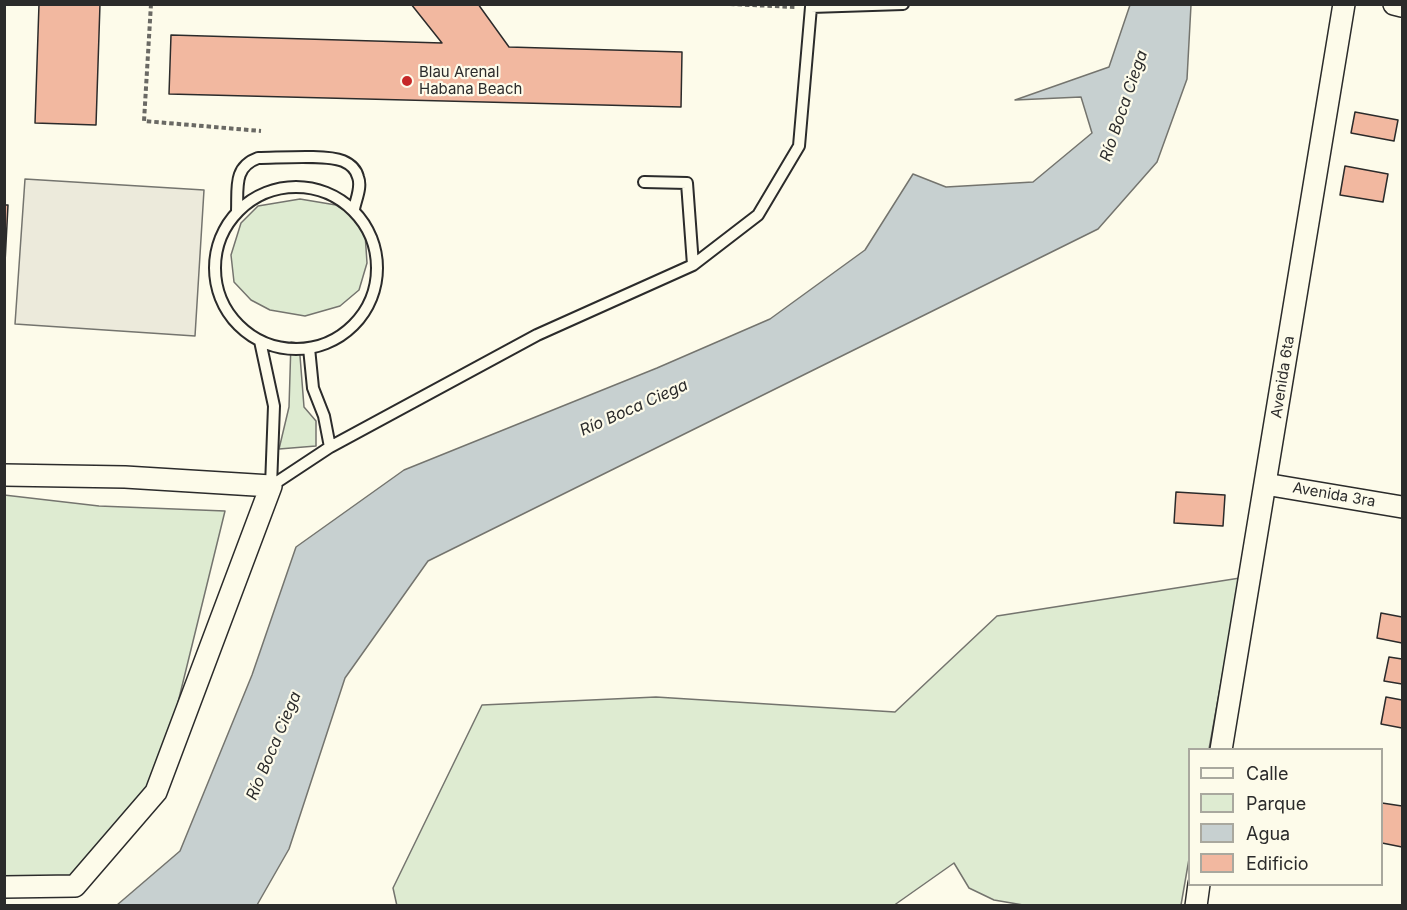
<!DOCTYPE html>
<meta charset="utf-8">
<style>
body{margin:0}
#map{position:relative;width:1407px;height:910px;overflow:hidden;background:#fdfbea;font-family:Inter,sans-serif}
canvas{display:block}
.frame{position:absolute;inset:0;border:6px solid #2b2b2b;pointer-events:none}
.legend{position:absolute;left:1188px;top:748px;width:195px;height:138px;box-sizing:border-box;background:#fdfbea;border:2px solid #a9a89e;margin:0;padding:8px 10px;list-style:none;font-size:18px;color:#2b2b2b}
.legend li{display:flex;align-items:center;gap:12px;height:30px}
.legend b{width:30px;border:2px solid #a9a89e}
</style>
<div id="map">
<canvas width="1407" height="910"></canvas>
<div class="frame"></div>
<ul class="legend">
<li><b style="height:8px;background:#fdfbea"></b>Calle</li>
<li><b style="height:16px;background:#deebd1"></b>Parque</li>
<li><b style="height:16px;background:#c7d0d0"></b>Agua</li>
<li><b style="height:16px;background:#f2b8a0"></b>Edificio</li>
</ul>
</div>
<script>
const g = document.querySelector('canvas').getContext('2d');
g.lineJoin = 'round';
function fill(path, color) { g.fillStyle = color; g.fill(path, 'evenodd'); }
function trace(path, color, width, dash) { g.strokeStyle = color; g.lineWidth = width; g.lineCap = dash ? 'butt' : 'round'; g.setLineDash(dash || []); g.stroke(path); }
function write(font, color, halo, rows, align = 'center') {
  g.font = font + ' Inter,sans-serif'; g.lineWidth = 4.5; g.setLineDash([]); g.textBaseline = 'middle'; g.strokeStyle = halo; g.fillStyle = color; for (const [text, x, y, turn = 0] of rows) {
    g.save(); g.translate(x, y); g.rotate((+turn || 0) * Math.PI / 180); g.textAlign = isNaN(turn) ? turn : align; if (halo) g.strokeText(text, 0, 0); g.fillText(text, 0, 0); g.restore();
  }
}
const green = new Path2D(`
 M300 199 336 205 355 217 365 233 367 263 359 290 340 306 305 316 270 310 251 300 234 282 231 255 241 223 258 206Z
 M291 342 299 343 304 407 316 421V446L279 449 289 407Z
 M4 495 99 506 225 511 156 792 75 886 5 887Z
 M1240 578 1209 749 1190 750 1189 859 1181 905 1029 906 994 900 969 888 954 863 893 906H397L393 888 482 705 656 697 895 712 997 616Z`);
fill(green, '#deebd1');
trace(green, '#74746e', 1.5);
const parking = new Path2D(`
 M25 179 204 190 195 336 15 324Z`);
fill(parking, '#eceadb');
trace(parking, '#74746e', 1.5);
const water = new Path2D(`
 M1130 5H1191L1187 79 1157 162 1098 229 428 561 345 678 289 849 257 905H117L180 851 252 675 296 547 404 470 657 368 770 319 865 250 913 174 946 187 1033 182 1092 133 1081 97 1015 100 1109 67Z`);
fill(water, '#c7d0d0');
trace(water, '#74746e', 1.5);
const building = new Path2D(`
 M39 4H100L96 125 35 123Z
 M411 4H478L509 47 682 52 681 107 169 94 171 35 442 43Z
 M1355 112 1398 120 1394 141 1351 133Z
 M1345 166 1388 174 1383 202 1340 195Z
 M4 205H8L4 282Z
 M1176 492 1225 495 1223 526 1174 523Z
 M1381 613 1402 617V643L1377 638Z
 M1389 657 1402 659V684L1384 681Z
 M1386 697 1402 700V728L1381 724Z
 M1382 803 1402 806V847L1382 843Z`);
fill(building, '#f2b8a0');
trace(building, '#2b2b2b', 1.5);
const service = new Path2D(`
 M644 182 687 183 693 265
 M215 268a81 81 0 1 1 162 0a81 81 0 1 1-162 0Z
 M237 211C238 188 233 167 258 158 278 158 326 154 343 161 350 164 356 169 358 177 362 187 356 199 354 209
 M260 341 274 406 271 486
 M309 348 313 388 324 416 330 447
 M271 486 330 447 537 335 693 265 758 215 799 146 811 7 903 4`);
const minor = new Path2D(`
 M1394 4 1402 6
 M4 475 125 477 271 486 156 792 75 886 4 887
 M1265 484 1402 507
 M1221 750 1344 4
 M1196 906 1199 884`);
trace(service, '#2b2b2b', 14);
trace(minor, '#2b2b2b', 24);
trace(new Path2D(`
 M151 4 144 121 261 131
 M730 4 795 7`), '#6a6964', 4, [4.5, 3]);
trace(service, '#fdfbea', 10);
trace(minor, '#fdfbea', 21);
for (const [x, y, r, color] of [
 [407,81,6,"#c62828"]
]) { const dot = new Path2D(); dot.arc(x, y, r, 0, 2 * Math.PI); g.fillStyle = color; g.fill(dot); trace(dot, '#fdfbea', 2); }
write('15px', '#2b2b2b', '#fdfbea', [
 ["Blau Arenal",419,72],
 ["Habana Beach",419,89]
], 'left');
write('15px', '#2b2b2b', '#fdfbea', [
 ["Avenida 6ta",1283,377,-81],
 ["Avenida 3ra",1334,495,10]
]);
write('italic 16px', '#2b2b2b', '#fdfbea', [
 ["Río Boca Ciega",1124,106,-71],
 ["Río Boca Ciega",634,408,-24],
 ["Río Boca Ciega",274,746,-67]
]);
</script>
